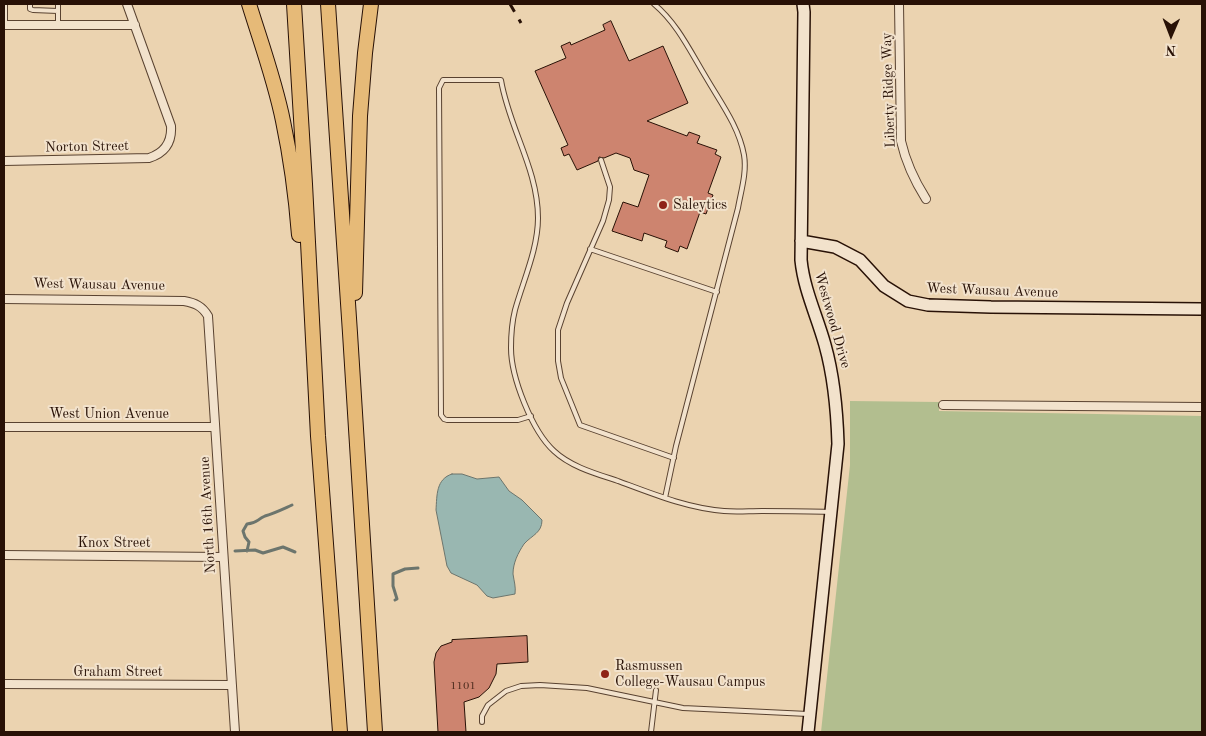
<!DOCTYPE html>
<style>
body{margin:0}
#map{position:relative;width:1206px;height:736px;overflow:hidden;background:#ebd3b0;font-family:"Old Standard TT",serif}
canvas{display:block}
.frame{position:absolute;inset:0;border:5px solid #281106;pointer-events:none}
.north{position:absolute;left:1146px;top:10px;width:50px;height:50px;-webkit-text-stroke:4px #f2e2cc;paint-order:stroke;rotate:181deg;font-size:14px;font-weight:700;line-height:20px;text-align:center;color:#281106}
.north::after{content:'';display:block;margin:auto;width:18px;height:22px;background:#281106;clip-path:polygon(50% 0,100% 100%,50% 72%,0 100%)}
</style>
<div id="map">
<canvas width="1206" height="736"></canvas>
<div class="frame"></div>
<div class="north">N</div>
</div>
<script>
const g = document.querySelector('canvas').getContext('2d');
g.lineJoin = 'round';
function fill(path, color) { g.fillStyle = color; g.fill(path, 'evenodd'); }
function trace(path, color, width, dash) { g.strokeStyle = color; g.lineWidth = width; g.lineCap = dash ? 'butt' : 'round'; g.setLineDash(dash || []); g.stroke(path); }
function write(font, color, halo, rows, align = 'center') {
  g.font = font + ' "Old Standard TT",serif'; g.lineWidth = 4; g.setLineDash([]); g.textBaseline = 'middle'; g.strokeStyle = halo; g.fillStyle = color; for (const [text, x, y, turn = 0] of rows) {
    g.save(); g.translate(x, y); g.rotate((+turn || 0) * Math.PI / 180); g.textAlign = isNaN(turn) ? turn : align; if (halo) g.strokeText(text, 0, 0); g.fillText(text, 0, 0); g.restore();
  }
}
fill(new Path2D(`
 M850 401 939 402V411L1202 416V732H821L850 465Z`), '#b2be8f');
const water = new Path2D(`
 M452 474H462L477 479 499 477 509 491 522 500 542 520C542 533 532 535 524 544 518 553 513 563 513 574 514 581 516 587 515 594L493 598 487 596 477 585 451 573 447 566 436 510C437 495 436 479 452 474Z`);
fill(water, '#99b7b1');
trace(water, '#6c756d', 1);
trace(new Path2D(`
 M235 551 255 550 263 553 283 547 295 552
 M247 551 249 542 245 537 243 531 247 524C258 523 256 520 265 516 275 513 283 509 292 505
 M395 600 397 599 393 586V574L405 569 418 568`), '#6c756d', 3);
const building = new Path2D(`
 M611 21 629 61 663 46 688 103 647 121 687 136 689 132 700 136 697 143 717 150 715 154 721 157 708 193 713 195 706 214 700 212 687 249 680 246 678 252 665 247 667 241 644 233 642 241 612 231 623 202 638 207 649 175 634 170 630 158 616 153 604 158 599 157 598 161 577 170 569 154 564 156 561 148 568 145 535 71 566 58 561 46 570 42 571 45 605 30 603 25Z
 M527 636 528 662 497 664 496 674 489 688 479 697 464 702 466 732H438L434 662 436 653 441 646 452 642V640Z`);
fill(building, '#cd846f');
trace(building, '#281106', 1);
const lane = new Path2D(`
 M30 4V9L33 10 58 11
 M654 4C678 24 691 53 707 79 721 103 739 127 744 155 747 172 741 191 738 208L676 446 665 498
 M5 25V4
 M58 25V4
 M601 160 610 187 609 200 603 221 567 303 558 330V361L561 378 580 425 674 458
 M590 249 717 292
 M531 416 518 420H447L444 419 441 415 439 88 443 80H501C509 128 538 169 538 218 538 249 523 281 515 310 512 322 511 336 511 348 511 377 532 431 554 451 571 467 597 474 618 481 653 494 687 508 724 511 736 512 749 511 762 511 784 511 807 511 830 512
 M482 722V716L488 705 506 691 521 686 540 685 587 688 683 708 808 714
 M651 732 656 690`);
const street = new Path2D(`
 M899 4 901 141C906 163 914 180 926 199
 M4 25H135
 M4 161 149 158C165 153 172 142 171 126L127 4
 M4 299 184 301C195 303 202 306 208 316 217 455 226 594 235 732
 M943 405 1202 407
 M4 427H215
 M4 555 223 557
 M4 684 232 685`);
const secondary = new Path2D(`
 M803 4 804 12 801 260C804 290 817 316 825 345 834 377 837 410 838 444L808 732
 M801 241 835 247 860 260 884 286 908 301 928 305 991 307 1202 309`);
const highway = new Path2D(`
 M249 4C261 43 275 81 283 121 291 159 296 197 299 235
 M294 4 305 184 318 436 340 732
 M328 4 350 333 375 732
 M355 293 360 116 365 53 371 4`);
trace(lane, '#594230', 6);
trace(street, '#594230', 10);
trace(secondary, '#281106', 14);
trace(highway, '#281106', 16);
trace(lane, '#f2e2cc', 4);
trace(street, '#f2e2cc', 8);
trace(secondary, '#f2e2cc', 11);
trace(highway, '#e6ba78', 14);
trace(new Path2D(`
 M510 4 521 23`), '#281106', 3, [9, 9]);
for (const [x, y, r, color] of [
 [663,205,5,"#8f2418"],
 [605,674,5,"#8f2418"]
]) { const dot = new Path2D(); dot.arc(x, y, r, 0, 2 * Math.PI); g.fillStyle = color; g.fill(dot); trace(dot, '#f2e2cc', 2); }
write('11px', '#512e20', null, [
 ["1101",463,686]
]);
write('14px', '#281106', '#f2e2cc', [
 ["Liberty Ridge Way",889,90,-92],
 ["Norton Street",87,147,-1],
 ["West Wausau Avenue",99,285,1],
 ["West Wausau Avenue",992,291,2],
 ["Westwood Drive",832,320,74],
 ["West Union Avenue",109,414],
 ["North 16th Avenue",208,515,-93],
 ["Knox Street",114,543],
 ["Graham Street",118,672]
]);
write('14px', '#281106', '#f2e2cc', [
 ["Saleytics",673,205],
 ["Rasmussen",615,666],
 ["College-Wausau Campus",615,682]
], 'left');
</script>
